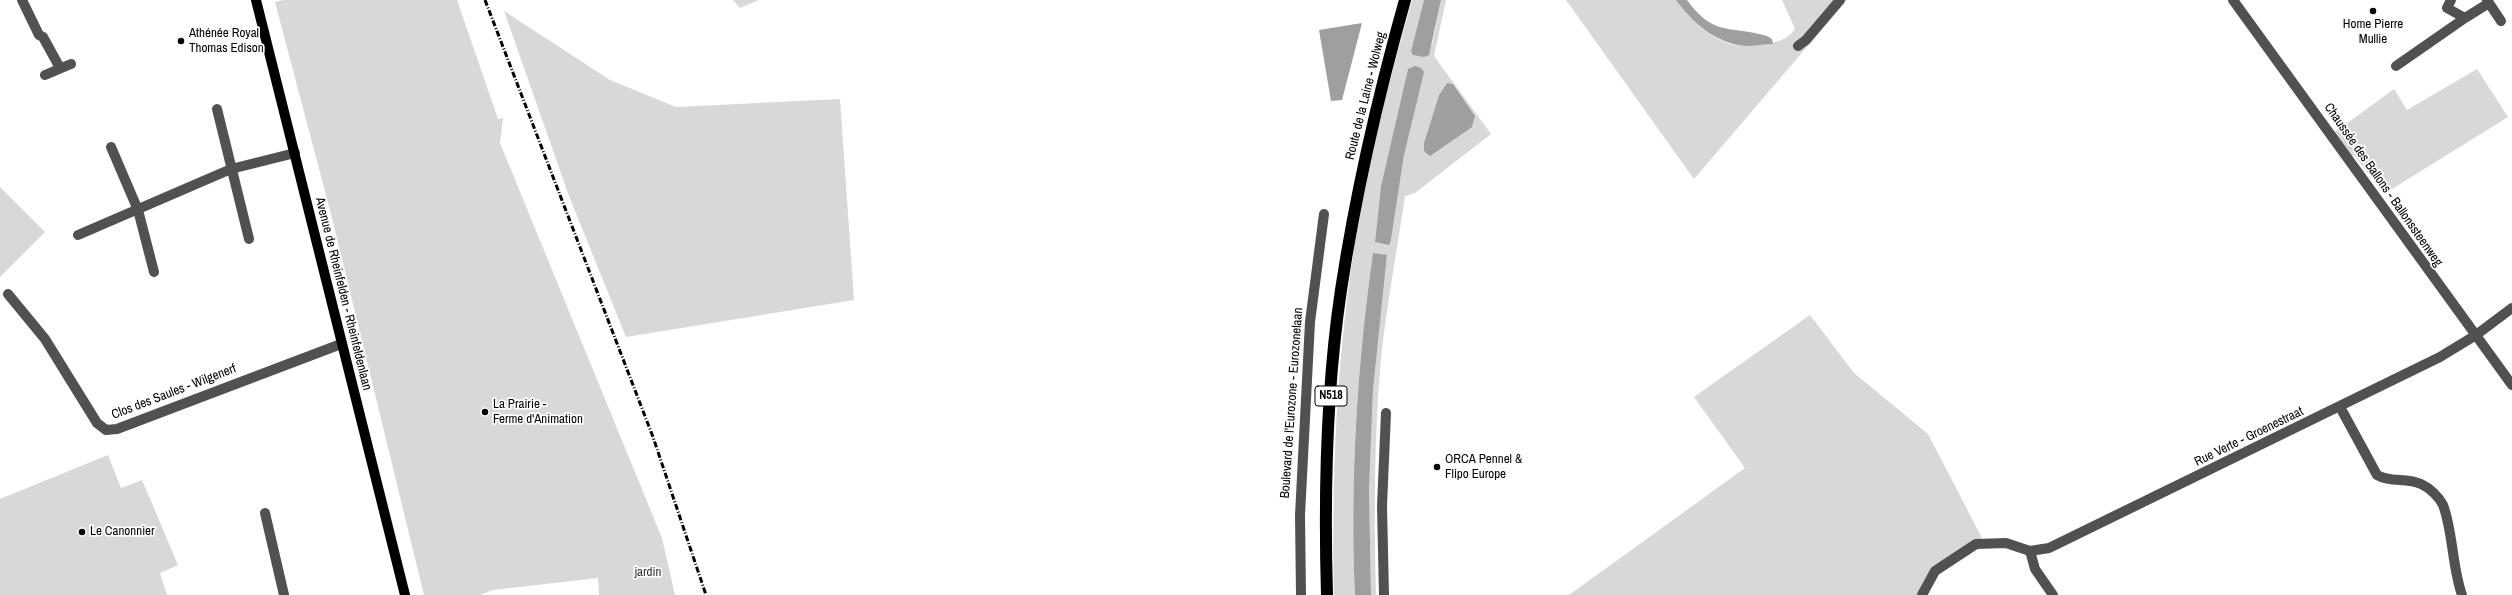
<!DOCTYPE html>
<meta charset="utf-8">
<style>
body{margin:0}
canvas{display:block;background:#fff}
</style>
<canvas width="2512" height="595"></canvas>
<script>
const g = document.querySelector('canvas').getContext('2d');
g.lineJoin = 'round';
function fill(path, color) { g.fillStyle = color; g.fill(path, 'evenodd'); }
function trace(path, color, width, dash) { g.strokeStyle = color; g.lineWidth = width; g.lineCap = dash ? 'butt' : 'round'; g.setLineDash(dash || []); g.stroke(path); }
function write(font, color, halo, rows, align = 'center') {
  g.font = font + ' "Archivo Narrow",sans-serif'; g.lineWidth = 3.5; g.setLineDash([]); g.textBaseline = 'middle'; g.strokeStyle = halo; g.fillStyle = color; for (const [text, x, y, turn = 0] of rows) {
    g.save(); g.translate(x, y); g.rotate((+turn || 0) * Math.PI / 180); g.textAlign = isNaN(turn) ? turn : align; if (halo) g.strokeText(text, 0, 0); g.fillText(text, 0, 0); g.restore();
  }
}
fill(new Path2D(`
 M283 0H457L498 119 503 118 500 143 662 538 675 595H599L598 578 493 590 480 595H424L332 218 275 2Z
 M733 0H759L740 8Z
 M1412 0H1424L1411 51 1432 45 1441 0H1446L1434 56 1491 134 1415 193 1405 196C1397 250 1387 304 1381 358 1374 437 1374 516 1376 595H1371L1369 490 1373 390 1387 256 1373 253C1357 366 1350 481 1355 595H1334C1331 462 1338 328 1363 197 1376 130 1394 65 1412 0ZM1408 69 1404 155 1391 240 1375 242 1381 186ZM1447 83 1453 84 1475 116 1472 127 1424 143 1439 95Z
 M1566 0H1676C1691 22 1718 47 1747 46 1751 46 1755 44 1759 44 1772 44 1787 41 1795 29L1782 0H1847L1694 179Z
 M504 11 610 80 676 107 840 99 854 300 626 337 569 196Z
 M2477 69 2508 117 2384 194 2354 155 2344 161 2327 138 2394 89 2407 110Z
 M0 187 45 232 0 277Z
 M1810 315 1854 373 1928 434 1982 538 1931 567 1917 595H1569L1745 468 1694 397Z
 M108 455 121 488 142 480 178 565 160 573 167 595H0V499Z`), '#d8d8d8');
fill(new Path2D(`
 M1424 0H1441L1429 55 1424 57 1413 55 1411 51Z
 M1676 0H1687C1714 37 1729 25 1767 36L1772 39 1773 44C1764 44 1754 46 1746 46 1717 44 1692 23 1676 0Z
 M1362 23 1342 100 1331 101 1319 30Z
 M1415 66 1421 68 1424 72 1404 155 1391 240 1389 245 1375 242 1381 186 1408 69Z
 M1447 83 1453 84 1475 116 1472 127 1430 156 1424 151V143L1439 95Z
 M1373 253 1387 255 1373 390 1369 490 1371 595H1355C1350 481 1357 366 1373 253Z`), '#9f9f9f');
trace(new Path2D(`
 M22 0 39 35 43 37 60 68
 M2233 0 2512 385
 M2451 0 2447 8 2465 18 2489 3 2487 0
 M2489 3 2501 21
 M1798 46 1806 40 1840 0
 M2396 66 2465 18
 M45 75 71 64
 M217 109 249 239
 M111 147 138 210 154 272
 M78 235 231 169 295 153
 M8 294 45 339 97 423 106 430 117 429 341 344
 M2340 407 2377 475C2390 483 2407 477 2421 484 2430 488 2439 497 2443 505 2453 531 2452 567 2462 595
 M265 513 284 595
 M2030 551 2035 569 2053 595
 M1301 595 1300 515 1310 322 1324 214
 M1384 595 1382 506 1386 413
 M1922 595 1935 571 1976 544 2006 543 2030 551 2049 548 2440 357 2476 335 2512 308`), '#515151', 10);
trace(new Path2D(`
 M256 0 405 595`), '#000', 10);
trace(new Path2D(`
 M1327 595C1324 494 1326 390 1341 290 1356 191 1378 96 1405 0`), '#000', 12);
trace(new Path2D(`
 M485 0 653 437 706 595`), '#000', 3, [6, 2, 1, 2]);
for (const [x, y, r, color] of [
 [2373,11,4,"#000"],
 [181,41,4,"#000"],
 [485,412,4,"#000"],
 [1437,467,4,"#000"],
 [82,532,4,"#000"]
]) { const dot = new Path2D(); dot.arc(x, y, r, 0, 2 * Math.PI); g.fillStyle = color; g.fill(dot); trace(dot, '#fff', 1.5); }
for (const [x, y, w] of [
 [1331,396,32]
]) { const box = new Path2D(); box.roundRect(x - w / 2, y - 10, w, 20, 3); g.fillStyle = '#fff'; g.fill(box); trace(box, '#000', 1); }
write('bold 12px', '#000', null, [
 ["N518",1331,396]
]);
write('13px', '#000', '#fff', [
 ["Home Pierre",2373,25,"center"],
 ["Mullie",2373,40,"center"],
 ["Athénée Royal",189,34],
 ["Thomas Edison",189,49],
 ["La Prairie -",493,405],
 ["Ferme d'Animation",493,420],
 ["ORCA Pennel &",1445,460],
 ["Flipo Europe",1445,475],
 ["Le Canonnier",90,532]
], 'left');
write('13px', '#000', '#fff', [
 ["Route de la Laine - Wolweg",1366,96,-76],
 ["Chaussée des Ballons - Ballonssteenweg",2383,185,55],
 ["Avenue de Rheinfelden - Rheinfeldenlaan",343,294,76],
 ["Clos des Saules - Wilgenerf",174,392,-21],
 ["Boulevard de l'Eurozone - Eurozonelaan",1292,403,-86],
 ["Rue Verte - Groenestraat",2249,437,-26]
]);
write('13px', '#2f2f2f', '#fff', [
 ["jardin",648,573]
]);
</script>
